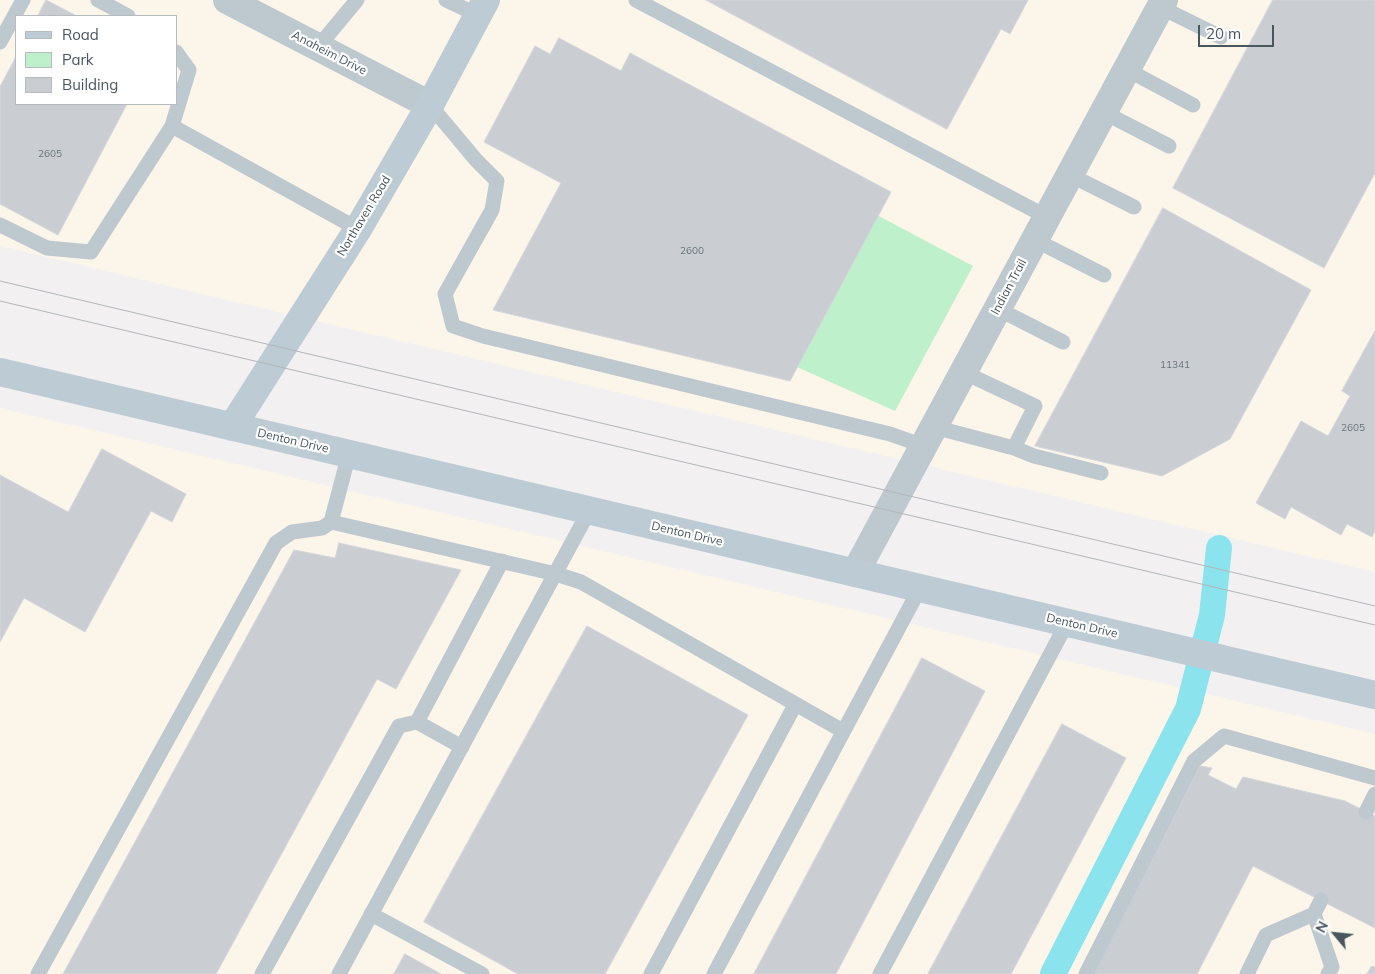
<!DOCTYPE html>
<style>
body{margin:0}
#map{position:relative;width:1375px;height:974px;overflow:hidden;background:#f2f0f0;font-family:Mulish,sans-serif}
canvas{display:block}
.legend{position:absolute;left:15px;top:15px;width:162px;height:90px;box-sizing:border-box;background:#fff;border:1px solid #b6bbbf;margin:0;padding:6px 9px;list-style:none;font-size:15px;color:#48565e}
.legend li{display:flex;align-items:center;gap:10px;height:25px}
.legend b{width:25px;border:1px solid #b6bbbf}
.north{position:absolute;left:1310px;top:909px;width:50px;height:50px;-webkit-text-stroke:4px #fff;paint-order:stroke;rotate:298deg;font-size:14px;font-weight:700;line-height:20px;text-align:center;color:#48565e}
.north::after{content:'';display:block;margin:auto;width:18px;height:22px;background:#48565e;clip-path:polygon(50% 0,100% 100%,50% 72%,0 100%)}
.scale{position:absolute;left:1198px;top:25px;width:76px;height:22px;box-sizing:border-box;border:2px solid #48565e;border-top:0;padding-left:6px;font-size:15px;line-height:18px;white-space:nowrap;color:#48565e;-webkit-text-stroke:4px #fff;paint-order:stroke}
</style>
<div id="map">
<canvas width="1375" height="974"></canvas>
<ul class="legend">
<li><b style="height:6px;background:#bdcbd4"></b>Road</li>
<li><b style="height:14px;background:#bef0cc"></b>Park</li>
<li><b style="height:14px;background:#caced2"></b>Building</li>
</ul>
<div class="north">N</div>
<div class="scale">20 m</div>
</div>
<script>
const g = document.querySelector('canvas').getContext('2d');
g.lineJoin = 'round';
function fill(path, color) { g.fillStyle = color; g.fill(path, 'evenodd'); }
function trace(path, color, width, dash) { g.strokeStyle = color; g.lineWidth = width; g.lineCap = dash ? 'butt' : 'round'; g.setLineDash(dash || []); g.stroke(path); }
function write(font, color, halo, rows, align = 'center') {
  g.font = font + ' Mulish,sans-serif'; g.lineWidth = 4.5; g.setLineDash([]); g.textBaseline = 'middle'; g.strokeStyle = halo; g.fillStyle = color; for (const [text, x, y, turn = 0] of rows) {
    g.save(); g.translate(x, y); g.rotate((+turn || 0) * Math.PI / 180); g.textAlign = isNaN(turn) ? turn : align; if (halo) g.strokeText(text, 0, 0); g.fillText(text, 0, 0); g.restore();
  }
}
fill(new Path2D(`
 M0 0H1375V572L0 246ZM16 16H176V104H16Z
 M0 408 1375 734V974H0Z`), '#fcf5ea');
fill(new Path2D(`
 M875 214 973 266 895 411 797 367Z`), '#bef0cc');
trace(new Path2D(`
 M1053 974 1188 709 1212 615 1219 548`), '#8be4ed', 26);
const building = new Path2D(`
 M46 0 77 16H38Z
 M706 0H1028L1010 34 1001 29 947 129Z
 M1273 0H1375V173L1324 268 1173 188Z
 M559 38 621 71 630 53 891 192 790 381 493 310 561 183 484 142 535 46 550 54Z
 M16 57V104H127L58 235 0 204V87Z
 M1163 208 1311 290 1230 439 1162 476 1035 446Z
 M1375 331V531L1372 537 1347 524 1341 535 1291 507 1285 519 1256 503 1301 421 1328 436 1350 396 1342 391Z
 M102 449 186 494 172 522 151 511 85 632 24 598 0 642V475L68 512Z
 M339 543 461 570 396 689 377 679 216 974H63L294 550 335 558Z
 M587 626 748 715 605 974H518L424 922Z
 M922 658 985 691 836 974H754Z
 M1062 724 1126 758 1011 974H928Z
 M1200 766 1212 768 1208 775 1236 789 1243 777 1345 801 1375 816V928L1253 866 1197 974H1094Z
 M405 954 441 974H394Z
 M1372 966 1375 967V974H1367Z`);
fill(building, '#caced2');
trace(building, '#d4d7db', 1);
trace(new Path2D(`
 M98 0 128 16
 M446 0 478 15
 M636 0 1047 217
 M1160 7 1221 37
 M0 42 23 0
 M318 47 357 0
 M1126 69 1193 105
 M430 105 476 160 497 181 492 210 445 294 453 326 483 336 890 434 924 446
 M1103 112 1169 146
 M172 126 358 229
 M1070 175 1134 207
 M0 225 47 248 91 252 172 126 189 70 176 52
 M1035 240 1104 275
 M998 309 1063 342
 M934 427 1014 448 1035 406 963 372
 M1014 448 1034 456 1101 473
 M331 522 556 574 581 582 843 731
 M417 722 502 561
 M1366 812 1375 794
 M371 914 482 974
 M1314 914 1332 967 1328 974
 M38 974 276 543 292 532 322 528 331 522 349 454
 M262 974 399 726 417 722 462 747
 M339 974 589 511
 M651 974 795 705
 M714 974 920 588
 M880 974 1067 623
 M1086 974 1194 761 1224 736 1375 778
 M1247 974 1266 935 1314 914 1321 900`), '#bec9cf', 15);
trace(new Path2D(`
 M227 0 430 105
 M855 573 1164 0`), '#bec9cf', 28);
trace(new Path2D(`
 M0 372 1375 695
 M232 427 358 229 430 105 486 0`), '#bdcbd4', 28);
trace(new Path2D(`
 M0 281 1375 606
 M0 301 1375 625`), '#b2b6ba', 1);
write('10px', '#68747b', null, [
 ["2605",50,154],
 ["2600",692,251],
 ["11341",1175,365],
 ["2605",1353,428]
]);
write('12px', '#48565e', '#fff', [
 ["Anaheim Drive",329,53,27],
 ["Northaven Road",364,216,-59],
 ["Indian Trail",1009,287,-62],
 ["Denton Drive",293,441,13],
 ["Denton Drive",687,534,13],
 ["Denton Drive",1082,626,13]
]);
</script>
